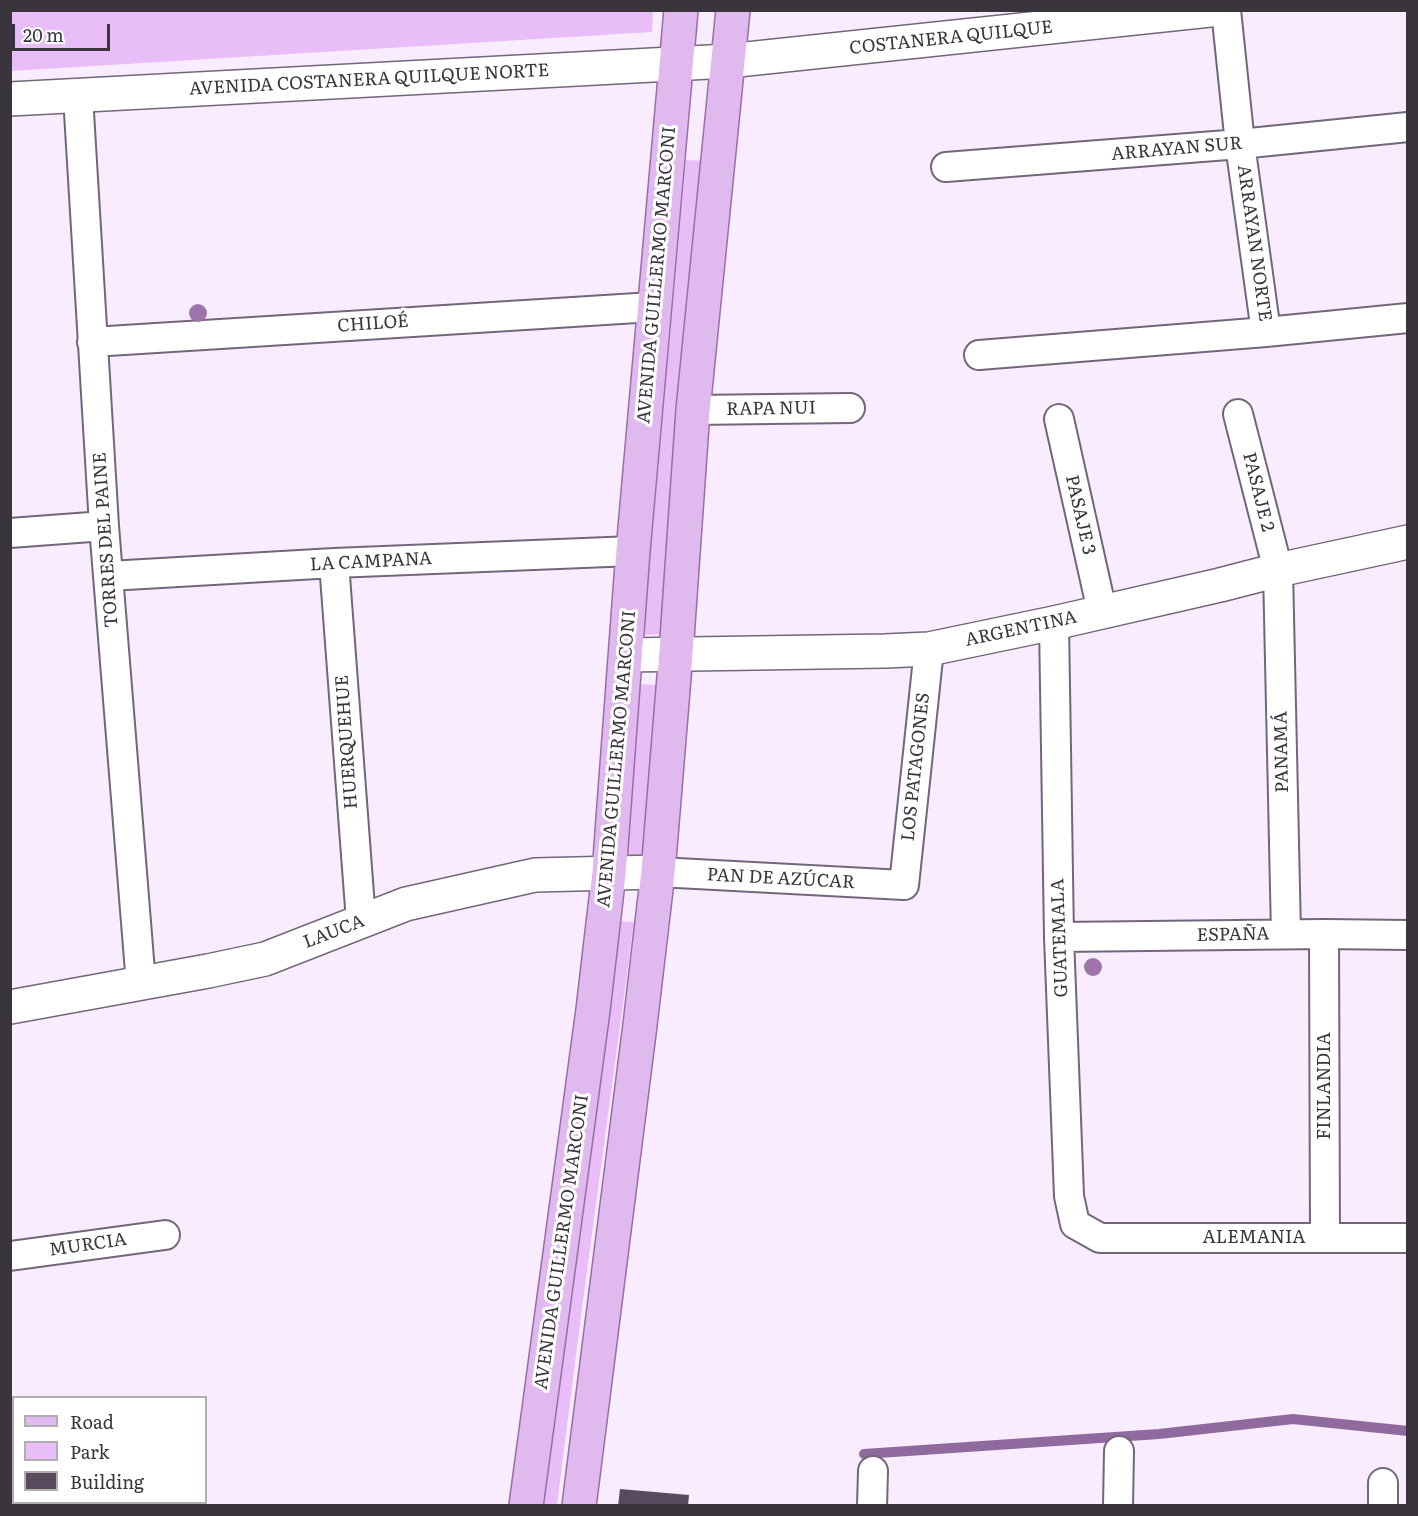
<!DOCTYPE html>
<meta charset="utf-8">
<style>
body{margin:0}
#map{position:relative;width:1418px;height:1516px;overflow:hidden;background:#f9ecfe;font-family:Literata,serif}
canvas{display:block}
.frame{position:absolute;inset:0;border:12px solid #3a343d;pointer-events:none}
.legend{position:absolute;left:12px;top:1396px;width:195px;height:108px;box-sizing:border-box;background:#fff;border:2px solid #b0aeb1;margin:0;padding:8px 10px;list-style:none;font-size:18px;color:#3a343d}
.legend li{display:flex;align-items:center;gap:12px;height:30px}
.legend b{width:30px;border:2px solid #b0aeb1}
.scale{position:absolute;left:12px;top:24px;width:98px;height:27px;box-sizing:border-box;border:3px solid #3a343d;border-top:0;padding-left:8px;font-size:18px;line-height:21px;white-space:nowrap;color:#3a343d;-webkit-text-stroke:4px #fff;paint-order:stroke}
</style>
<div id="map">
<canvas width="1418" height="1516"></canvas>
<div class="frame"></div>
<ul class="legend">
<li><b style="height:8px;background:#e0baee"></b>Road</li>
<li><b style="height:16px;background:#e9bef8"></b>Park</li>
<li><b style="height:16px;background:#594b5e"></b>Building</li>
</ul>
<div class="scale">20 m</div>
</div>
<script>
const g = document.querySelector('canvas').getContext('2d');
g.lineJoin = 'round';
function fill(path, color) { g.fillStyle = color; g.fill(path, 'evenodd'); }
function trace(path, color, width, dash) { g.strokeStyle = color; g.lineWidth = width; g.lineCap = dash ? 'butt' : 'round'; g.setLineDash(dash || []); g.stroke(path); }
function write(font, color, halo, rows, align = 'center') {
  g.font = font + ' Literata,serif'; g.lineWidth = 6; g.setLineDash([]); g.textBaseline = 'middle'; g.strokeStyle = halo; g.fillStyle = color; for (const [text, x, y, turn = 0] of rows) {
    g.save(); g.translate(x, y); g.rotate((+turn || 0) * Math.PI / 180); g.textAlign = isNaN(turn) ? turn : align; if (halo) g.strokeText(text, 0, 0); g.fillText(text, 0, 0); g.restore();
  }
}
fill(new Path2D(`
 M11 10H653V11L652 32 11 71Z
 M686 160 706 161 663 634 643 635Z
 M639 684 657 685 644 861 624 859Z
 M617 921 634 922 582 1308 557 1505 541 1506Z`), '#e9bef8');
trace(new Path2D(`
 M864 1454 1159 1434 1293 1419 1408 1431`), '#90699e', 10);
fill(new Path2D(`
 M620 1489 689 1495 688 1506H618Z`), '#594b5e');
const minor = new Path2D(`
 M1226 10 1240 144 1266 332
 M78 96 104 526 141 984
 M946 167 1240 144 1408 127
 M92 342 653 307
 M979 355 1266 332 1408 318
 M693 410 850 408
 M1238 414 1278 570 1286 934
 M1059 419 1102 611
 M10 533 104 526
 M334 563 361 921
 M109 576 334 563 633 551
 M1054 623 1059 937 1069 1196 1075 1224 1100 1238H1408
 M658 872 904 885 929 649
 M1324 934 1325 1238
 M1059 937 1324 934 1408 935
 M10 1256 165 1235
 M872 1506 873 1471
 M1118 1506 1119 1451
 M1383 1506V1483`);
const tertiary = new Path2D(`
 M626 655 885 651 929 649 1054 623 1220 585 1278 570 1408 542
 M10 1007 208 971 265 959 406 904 535 875 658 872`);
const secondary = new Path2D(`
 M10 99 728 61 1210 10`);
const primary = new Path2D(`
 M526 1506 593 1010 609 873 633 551 681 10
 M579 1506 640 1025 658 872 676 653 693 410 733 10`);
trace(minor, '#746679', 32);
trace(tertiary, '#746679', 36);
trace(secondary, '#746679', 36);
trace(primary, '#996da8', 36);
trace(minor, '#fff', 28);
trace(tertiary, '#fff', 33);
trace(secondary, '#fff', 33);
trace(primary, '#e0baee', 33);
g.fillStyle = '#9f74ac';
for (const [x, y] of [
 [198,313],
 [1093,967]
]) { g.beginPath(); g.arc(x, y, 9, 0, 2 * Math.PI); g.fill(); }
write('18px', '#3a343d', '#fff', [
 ["COSTANERA QUILQUE",951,38,-6],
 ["AVENIDA COSTANERA QUILQUE NORTE",369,80,-3],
 ["ARRAYAN SUR",1177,149,-5],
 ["ARRAYAN NORTE",1254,243,82],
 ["AVENIDA GUILLERMO MARCONI",657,275,-85],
 ["CHILOÉ",373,324,-4],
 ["RAPA NUI",771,409,-1],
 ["PASAJE 2",1258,492,76],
 ["PASAJE 3",1080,515,77],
 ["TORRES DEL PAINE",106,540,-94],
 ["LA CAMPANA",371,562,-3],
 ["ARGENTINA",1021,629,-12],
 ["HUERQUEHUE",347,742,-94],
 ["PANAMÁ",1282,752,-91],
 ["AVENIDA GUILLERMO MARCONI",617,759,-85],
 ["LOS PATAGONES",916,767,-84],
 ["PAN DE AZÚCAR",781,879,3],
 ["LAUCA",334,932,-21],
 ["ESPAÑA",1233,935,-1],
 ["GUATEMALA",1060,938,-92],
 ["FINLANDIA",1325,1086,-90],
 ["ALEMANIA",1254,1238],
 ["AVENIDA GUILLERMO MARCONI",562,1242,-82],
 ["MURCIA",88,1245,-8]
]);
</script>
